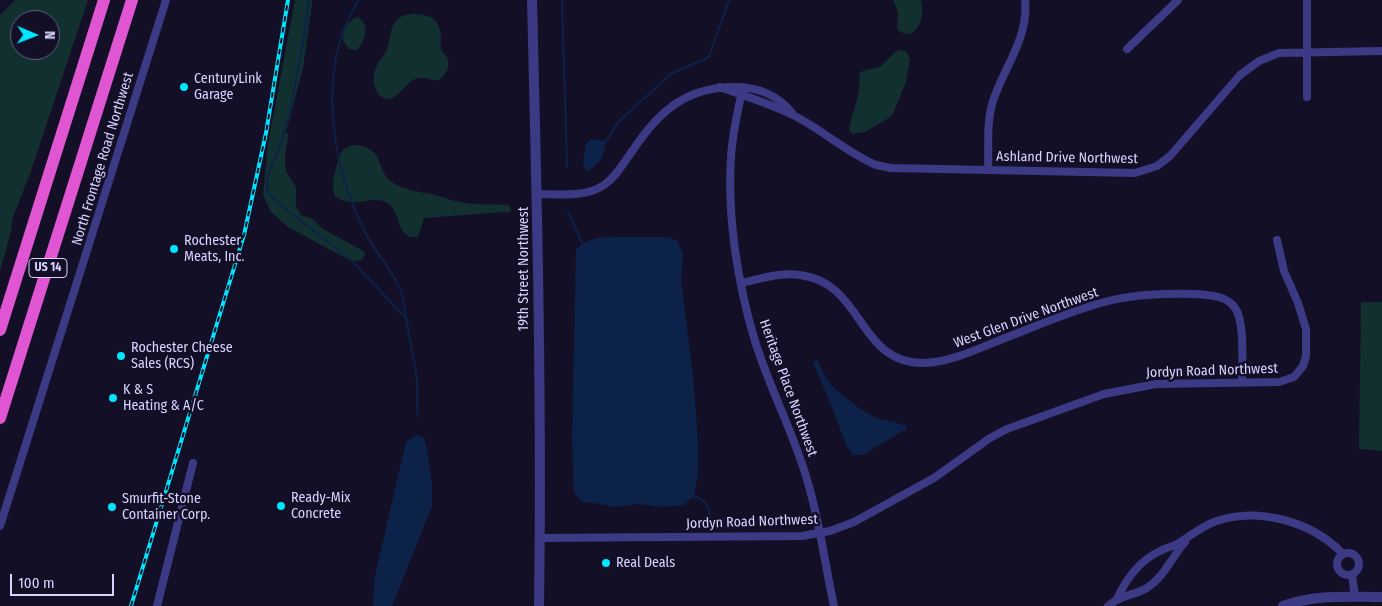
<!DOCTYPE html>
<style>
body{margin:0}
#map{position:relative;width:1382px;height:606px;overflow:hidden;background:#130f26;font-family:"Fira Sans Condensed",sans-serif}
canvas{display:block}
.north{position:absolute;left:10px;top:10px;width:50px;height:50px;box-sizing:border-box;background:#130f26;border:1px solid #625e7d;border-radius:50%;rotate:91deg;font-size:14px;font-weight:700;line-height:20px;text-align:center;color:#d9d4ff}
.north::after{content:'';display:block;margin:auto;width:18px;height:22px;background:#00e5ff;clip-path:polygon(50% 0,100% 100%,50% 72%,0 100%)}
.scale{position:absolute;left:10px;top:574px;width:104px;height:22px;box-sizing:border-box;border:2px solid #d9d4ff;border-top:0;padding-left:6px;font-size:15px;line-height:18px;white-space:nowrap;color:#d9d4ff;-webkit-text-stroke:4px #130f26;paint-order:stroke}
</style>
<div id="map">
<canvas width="1382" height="606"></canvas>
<div class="north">N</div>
<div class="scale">100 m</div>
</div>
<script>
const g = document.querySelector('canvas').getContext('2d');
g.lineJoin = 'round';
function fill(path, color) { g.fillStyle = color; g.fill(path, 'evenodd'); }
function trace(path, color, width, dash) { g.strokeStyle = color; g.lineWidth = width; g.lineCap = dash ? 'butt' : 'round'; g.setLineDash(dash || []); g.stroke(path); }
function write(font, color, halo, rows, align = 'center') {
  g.font = font + ' "Fira Sans Condensed",sans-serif'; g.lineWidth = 5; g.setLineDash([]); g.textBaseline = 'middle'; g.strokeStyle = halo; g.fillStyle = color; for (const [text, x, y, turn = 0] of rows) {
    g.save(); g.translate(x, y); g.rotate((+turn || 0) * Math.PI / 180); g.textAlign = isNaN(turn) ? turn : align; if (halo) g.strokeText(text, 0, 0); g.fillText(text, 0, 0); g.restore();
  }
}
fill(new Path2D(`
 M15 0H88L30 174 13 217 11 231 0 272V15ZM20 20H50V50H20Z
 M295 0H312V4L303 68 286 132 289 135 285 153V165L287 173 296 187V207L301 215 313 219 323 229 362 250 365 254 363 259 358 261 349 260 288 227 271 212 263 195 268 144Z
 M893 0H921C926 16 916 46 897 29L898 12Z
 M415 14C431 15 440 19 441 37 441 42 440 45 441 50 452 60 450 71 439 80 430 82 423 74 413 80 404 85 395 105 382 97 372 91 372 74 377 65 380 59 385 55 387 49 391 39 389 28 397 20 401 15 408 14 415 14Z
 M357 17C371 23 365 41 357 50L349 49 343 41C343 30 346 22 357 17Z
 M900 50 906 51 910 60 906 82 892 116 865 132 852 134 849 130C852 111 862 94 859 74 866 67 873 71 881 66 888 61 891 53 900 50Z
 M353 145C386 146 375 171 392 182 403 190 419 192 432 194 440 196 447 199 455 201 472 205 490 204 508 205L511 209 510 212H505L424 218 418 237C395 240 403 214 388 203 375 195 359 206 345 201 342 200 338 198 335 196 331 185 333 179 336 169 339 157 339 149 353 145Z
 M1361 302H1382V451L1359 449Z`), '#12302f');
fill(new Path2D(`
 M592 139 606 141C604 155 600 166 587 171L583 164 586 143Z
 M637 237H665L677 240 683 254 681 280 693 375 698 441V471L694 496 684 505 659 507 639 504 616 507 581 501 574 492 572 437 576 249C592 234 615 237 637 237Z
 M817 360 826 378 835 389 859 408 876 418 906 425V429L863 455H853L847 447 832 407 813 362Z
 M417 435 424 438 427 449 432 483V506L392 606H373L375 575 406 442Z`), '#0c2248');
trace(new Path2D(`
 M309 0 304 37 290 111 281 143 268 175 267 190 272 197 292 214 351 260 407 319
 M359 0C315 67 331 166 366 234 376 254 394 271 401 292 405 304 406 317 408 330 411 347 416 365 417 382 418 394 416 405 418 417
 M562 0 567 167
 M606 141 619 121 671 74 709 57 729 0
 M568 212 582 243
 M694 496C706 500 708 507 711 519H725
 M748 519 769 521 806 519`), '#0c2248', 2);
trace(new Path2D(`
 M1127 49 1178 0
 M720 87C744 96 769 103 793 115 821 129 846 152 876 165L891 168 1135 173 1157 166 1170 156 1240 75 1259 61 1279 53 1382 51
 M743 87C738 110 732 134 731 158 727 217 738 285 755 341 770 390 795 435 808 483 820 523 825 565 834 606
 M1307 97V0
 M988 170C989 148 986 122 993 101 1004 67 1029 38 1025 0
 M537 194C559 194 585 198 604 185 617 176 624 162 633 150 659 111 686 87 735 87 757 87 778 95 792 113
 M741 283C760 279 780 272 800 275 864 283 857 362 922 363 950 363 979 348 1005 338 1039 325 1073 310 1108 301 1136 294 1166 293 1194 294 1208 295 1227 295 1235 308 1245 321 1242 365 1242 382
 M0 526 166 0
 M540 538 802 536 830 531 854 522 934 478 990 438 1007 429 1104 394 1156 384 1279 382 1294 377 1303 366 1306 356V329L1298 303 1284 271 1277 240
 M1337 564a11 11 0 1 1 22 0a11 11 0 1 1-22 0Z
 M1352 575 1355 597
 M1117 599C1126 579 1139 561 1160 551 1165 548 1172 547 1177 544 1189 537 1201 527 1214 522 1256 506 1311 521 1342 553
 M157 606 193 463
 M1108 606C1122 594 1133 596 1147 588 1164 577 1172 557 1185 542`), '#3d3a85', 8);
trace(new Path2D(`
 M532 0C537 202 542 404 539 606
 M1283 606C1315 594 1348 597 1382 597`), '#3d3a85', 10);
trace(new Path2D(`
 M0 330 104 0
 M0 418 132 0`), '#e055d1', 12);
const rail = new Path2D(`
 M131 606 244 235 266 133 288 0`);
trace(rail, '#00e5ff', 4);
trace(rail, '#130f26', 2, [5.5]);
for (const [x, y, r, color] of [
 [184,87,5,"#00e5ff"],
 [174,249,5,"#00e5ff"],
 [121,356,5,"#00e5ff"],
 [113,398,5,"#00e5ff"],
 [281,506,5,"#00e5ff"],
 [112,507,5,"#00e5ff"],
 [606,563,5,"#00e5ff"]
]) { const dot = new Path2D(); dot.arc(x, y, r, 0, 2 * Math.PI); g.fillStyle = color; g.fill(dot); trace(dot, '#130f26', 2); }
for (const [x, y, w] of [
 [48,268,38]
]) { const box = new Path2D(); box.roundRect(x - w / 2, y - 9.5, w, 19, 4); g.fillStyle = '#130f26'; g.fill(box); trace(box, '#d9d4ff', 1); }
write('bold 12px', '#d9d4ff', null, [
 ["US 14",48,268]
]);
write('14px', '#d9d4ff', '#130f26', [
 ["CenturyLink",194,79],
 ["Garage",194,95],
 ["Rochester",184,241],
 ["Meats, Inc.",184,257],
 ["Rochester Cheese",131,348],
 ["Sales (RCS)",131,364],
 ["K & S",123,390],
 ["Heating & A/C",123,406],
 ["Ready-Mix",291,498],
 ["Concrete",291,514],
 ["Smurfit-Stone",122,499],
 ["Container Corp.",122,515],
 ["Real Deals",616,563]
], 'left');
write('14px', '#d9d4ff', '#130f26', [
 ["Ashland Drive Northwest",1067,158,1],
 ["North Frontage Road Northwest",103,159,-73],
 ["19th Street Northwest",524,269,-90],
 ["West Glen Drive Northwest",1026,318,-20],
 ["Jordyn Road Northwest",1212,371,-2],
 ["Heritage Place Northwest",788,388,70],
 ["Jordyn Road Northwest",752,522,-2]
]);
</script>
